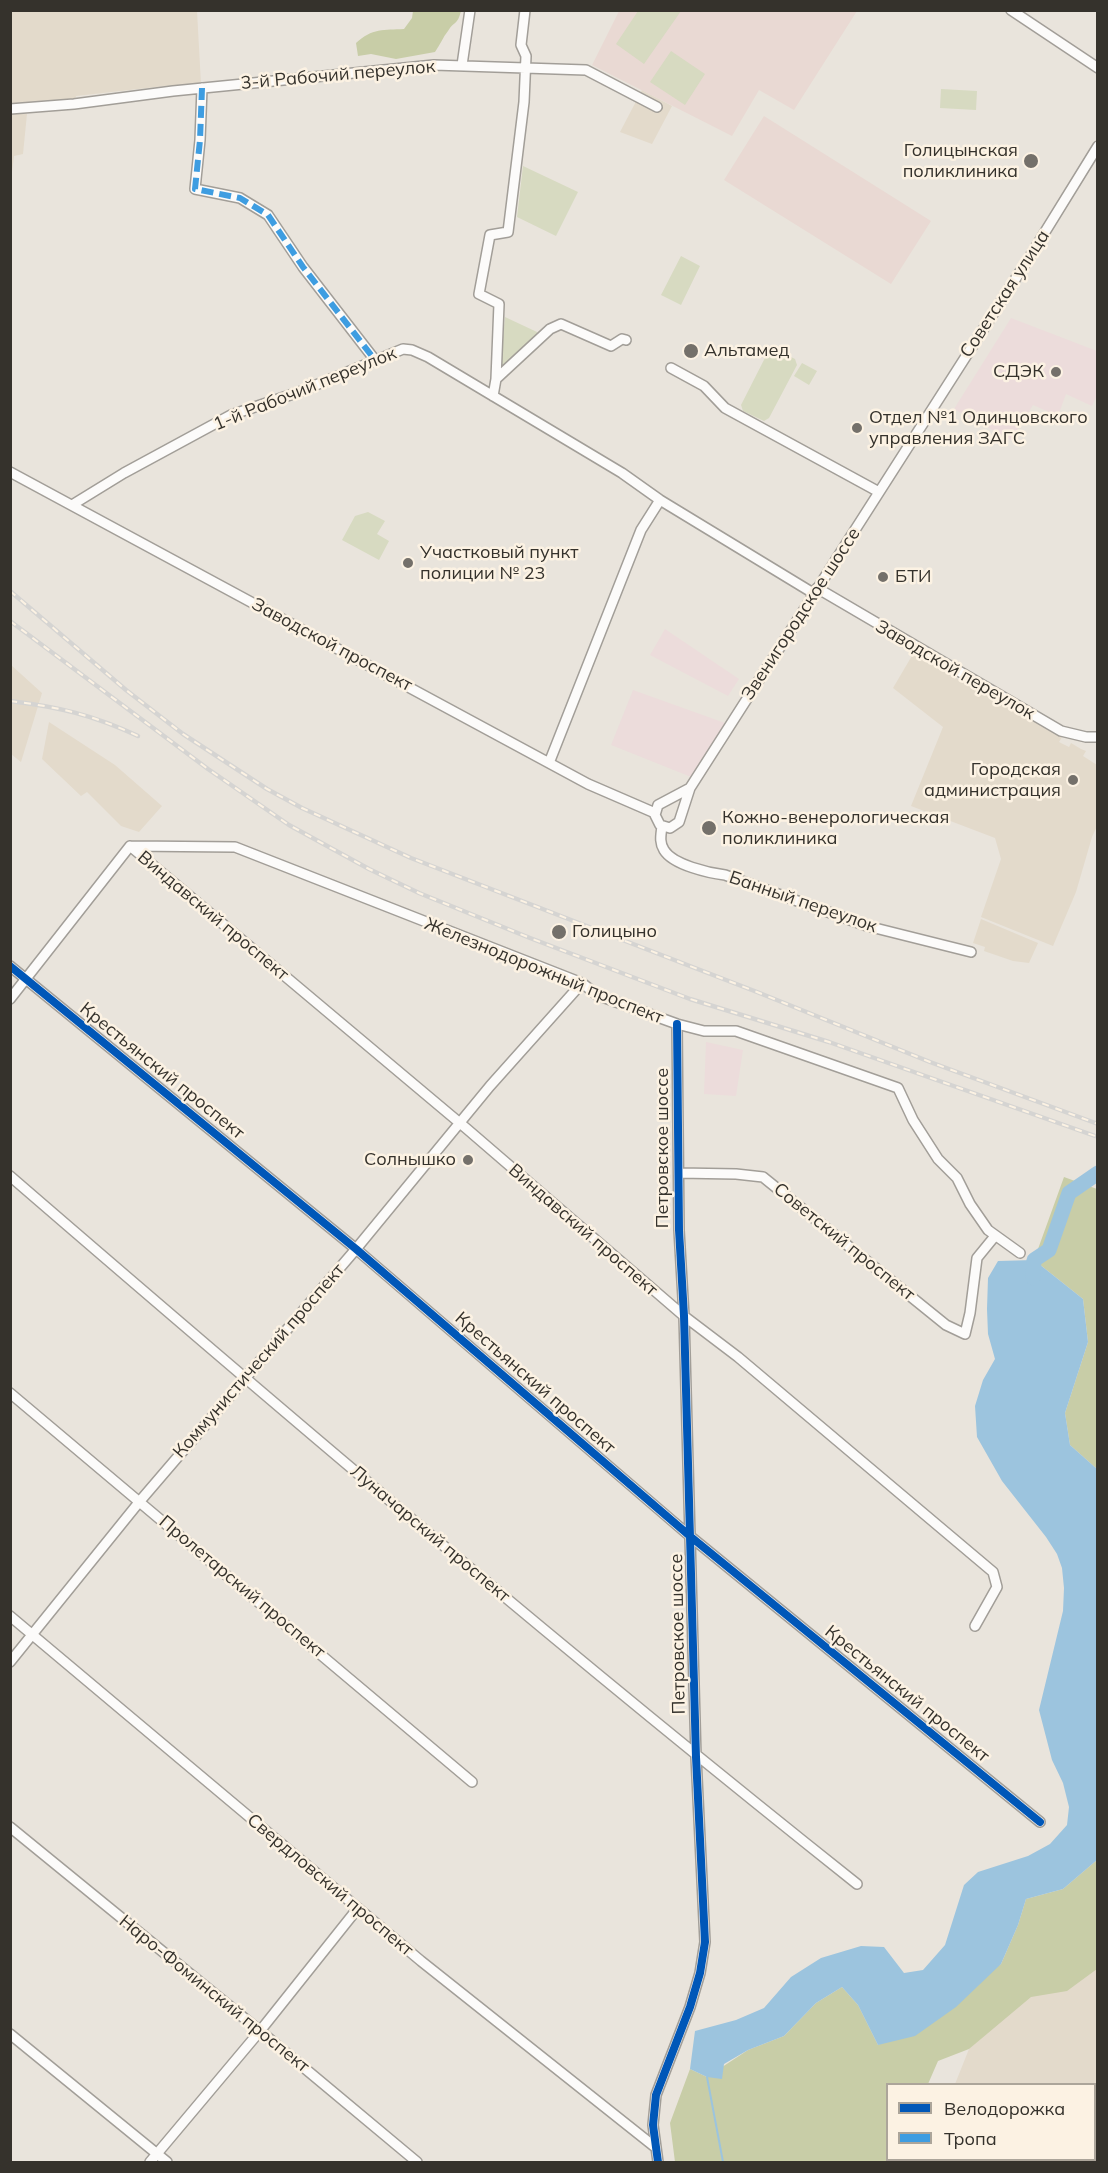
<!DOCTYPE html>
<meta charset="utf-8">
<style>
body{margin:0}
#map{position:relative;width:1108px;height:2173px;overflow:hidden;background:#e9e4dc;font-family:Mulish,sans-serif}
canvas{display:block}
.frame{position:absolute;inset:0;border:12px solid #35322c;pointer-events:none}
.legend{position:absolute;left:886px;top:2083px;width:210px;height:78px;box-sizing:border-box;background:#fcf2e3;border:2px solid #aca59a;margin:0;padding:8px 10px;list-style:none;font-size:18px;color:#35322c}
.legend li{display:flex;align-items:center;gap:12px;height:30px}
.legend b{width:30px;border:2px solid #aca59a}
</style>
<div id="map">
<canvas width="1108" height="2173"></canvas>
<div class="frame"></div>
<ul class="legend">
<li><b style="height:8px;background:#0057b8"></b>Велодорожка</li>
<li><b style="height:8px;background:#3e9de1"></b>Тропа</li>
</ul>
</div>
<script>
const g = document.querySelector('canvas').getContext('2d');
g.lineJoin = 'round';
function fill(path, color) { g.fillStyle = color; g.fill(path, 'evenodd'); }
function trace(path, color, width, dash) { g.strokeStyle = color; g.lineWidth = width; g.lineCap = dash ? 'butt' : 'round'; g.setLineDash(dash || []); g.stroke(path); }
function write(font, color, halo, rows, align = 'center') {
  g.font = font + ' Mulish,sans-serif'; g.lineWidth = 5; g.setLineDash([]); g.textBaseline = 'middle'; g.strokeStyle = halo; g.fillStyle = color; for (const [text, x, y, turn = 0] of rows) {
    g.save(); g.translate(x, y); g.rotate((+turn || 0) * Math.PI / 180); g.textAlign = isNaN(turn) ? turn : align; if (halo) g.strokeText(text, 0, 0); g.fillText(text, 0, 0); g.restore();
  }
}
fill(new Path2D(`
 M1011 318 1097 351 1098 393 1092 406 1066 394 1058 416 1033 405 1011 440 954 409Z
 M665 629 739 679 728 696 650 655Z
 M633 690 725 723 691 777 611 745Z
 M706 1042 743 1050 736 1096 704 1094Z`), '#ecdcdb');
fill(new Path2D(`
 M10 11H197L201 84 165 86 76 96 74 104 11 109Z
 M642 90 672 106 652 144 620 132Z
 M10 112 27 114 23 154 14 156 12 172H10Z
 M913 654 1062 737 1059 742 1069 747 1071 743 1081 749 1086 751 1083 756 1097 765V826L1092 837 1076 892 1053 946 981 917 1001 859 995 838 911 806 943 727 893 688Z
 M11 665 42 693 21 762 11 754Z
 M49 722 115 765 162 806 139 832 121 826 87 792 81 796 42 759Z
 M981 919 1038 943 1029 963 1013 961 984 951 985 947 973 943Z
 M1097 1923V2162H926L927 2160H1094V2084H955L969 2049Z`), '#e3dacb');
fill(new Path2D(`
 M619 11H857L794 110 759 90 732 136 592 65Z
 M764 116 931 221 891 284 724 180Z`), '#e9d9d3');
fill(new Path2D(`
 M638 11H681L644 64 616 44Z
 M671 51 705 74 685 105 650 82Z
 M941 89 977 91 976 110 940 108Z
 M523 166 578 192 556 236 517 217Z
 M681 256 700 266 681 305 661 295Z
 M505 317 537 332V338L503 370 500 368Z
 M775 349 795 359 797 365 769 418 764 421 743 411 741 405 768 352Z
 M802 363 817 371 809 385 794 376Z
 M368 512 385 521 377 534 389 541 379 560 342 540 355 516Z`), '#d7dac1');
fill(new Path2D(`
 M413 11H461C457 26 455 20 448 31 443 37 440 45 435 52L396 59 371 54 358 56 356 43C372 28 384 30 404 29L412 18Z
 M1064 1177 1097 1189V1469L1070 1445 1065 1413 1088 1342 1083 1299 1034 1260Z
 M1097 1860V1969L1067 1991 1031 1997 969 2049 938 2061 928 2084H888V2160H894L893 2162H675L670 2123 690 2069 707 2077 748 2050 784 2036 816 2003 842 1987 858 2005 878 2045 1001 1964 1018 1925 1026 1899 1063 1889Z`), '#c8cda7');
fill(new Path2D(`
 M1034 1260 1083 1299 1088 1342 1065 1413 1070 1445 1097 1469V1860L1063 1889 1026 1899 1018 1925 1001 1964 956 2007 915 2036 878 2045 858 2005 842 1987 816 2003 784 2036 748 2050 724 2064 722 2079 707 2077 690 2069 695 2031 736 2020 764 2008 791 1977 821 1958 861 1946 884 1947 904 1973 923 1970 945 1945 964 1885 978 1872 1028 1856 1050 1844 1067 1825 1069 1807 1063 1783 1052 1760 1039 1710 1063 1611 1064 1588 1062 1568 1057 1554 1046 1537 1002 1481 977 1437 975 1406 983 1380 995 1359 988 1334 987 1309 988 1278 998 1261Z`), '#9cc4de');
trace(new Path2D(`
 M707 2077 723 2162`), '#9cc4de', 2);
trace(new Path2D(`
 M1033 1278 1034 1260 1049 1250 1069 1193 1098 1173`), '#9cc4de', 15);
const minor = new Path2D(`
 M1011 10 1098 68
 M462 65 470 10
 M202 88 200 140 195 189 240 198 268 215 303 267 375 360
 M10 109 74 104 173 91 434 65 586 70 657 107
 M671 368 704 386 725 408 879 492
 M496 379 499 304 479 294 490 235 508 232 524 102 526 56 521 45 525 10
 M493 396 496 379 550 329 561 324 611 346 622 339 626 340
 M10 472 588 784 655 813
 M72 505 124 473 231 415 299 392 403 349 412 350 428 357 622 473 660 500 813 593
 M817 588 1061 731 1086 737H1098
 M549 763 641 530 660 500
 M690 788 658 805 655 815 660 825 670 828 679 822 690 788 1032 253 1098 146
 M662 826C661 835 659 842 664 850 673 865 709 873 725 875L867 926 971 952
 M130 846 467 1129 684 1316 738 1357 993 1572 997 1587 975 1626
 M130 846 235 847 582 983 597 995 677 1024 704 1031H736L898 1088 913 1120 938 1159 957 1178 970 1204 988 1230 1020 1253
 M10 966 356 1249 691 1537 1040 1822
 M10 999 130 846
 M679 1173 736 1174 763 1177 946 1325 965 1334 970 1313 977 1258 995 1236
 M10 1176C289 1417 569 1655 857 1884
 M10 1393 472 1782
 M10 1616 421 1961 655 2147
 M10 1662 140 1501 356 1249 490 1086 582 983
 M10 1827 260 2031 417 2162
 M10 2034 167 2162
 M150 2162 260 2031 358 1908
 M658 2162 653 2125 656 2095 690 2007 700 1973 705 1942 696 1757 684 1316 679 1230 677 1024`);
trace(minor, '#a29e98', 12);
trace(minor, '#fcfbfa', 9);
const rail = new Path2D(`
 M10 591 126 690 183 734 267 789 302 808 411 858 757 992 930 1062 1098 1124
 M10 621 208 769 289 825 369 869 419 893 530 938 690 999 829 1042 1098 1137
 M10 701C59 707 93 715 138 736`);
trace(rail, '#d5d4d2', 4.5);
trace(rail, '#fcf2e3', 2, [7]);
trace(new Path2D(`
 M202 88 200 140 195 189 240 198 268 215 303 267 375 360`), '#3e9de1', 6, [12, 6]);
trace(new Path2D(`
 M10 966 356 1249 691 1537 1040 1822
 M658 2162 653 2125 656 2095 690 2007 700 1973 705 1942 696 1757 684 1316 679 1230 677 1024`), '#0057b8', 8);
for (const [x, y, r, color] of [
 [1031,161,8,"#74706a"],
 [691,351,8,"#74706a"],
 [1056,372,6,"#74706a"],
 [857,428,6,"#74706a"],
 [408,563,6,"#74706a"],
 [883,577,6,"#74706a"],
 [1073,780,6,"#74706a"],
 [709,828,8,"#74706a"],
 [559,932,8,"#74706a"],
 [468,1160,6,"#74706a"]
]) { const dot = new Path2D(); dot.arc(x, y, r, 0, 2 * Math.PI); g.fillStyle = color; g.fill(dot); trace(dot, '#fcf2e3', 2); }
write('18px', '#35322c', '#fcf2e3', [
 ["3-й Рабочий переулок",338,75,-5],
 ["Советская улица",1005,294,-57],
 ["1-й Рабочий переулок",305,389,-22],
 ["Звенигородское шоссе",801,614,-57],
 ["Заводской проспект",332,645,28],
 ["Заводской переулок",955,670,30],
 ["Банный переулок",803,902,19],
 ["Виндавский проспект",213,916,40],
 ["Железнодорожный проспект",544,971,22],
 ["Крестьянский проспект",162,1071,39],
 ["Петровское шоссе",663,1148,-90],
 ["Виндавский проспект",583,1230,41],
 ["Советский проспект",844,1242,39],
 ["Коммунистический проспект",259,1361,-49],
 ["Крестьянский проспект",535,1383,41],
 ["Луначарский проспект",430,1534,40],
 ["Пролетарский проспект",242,1587,40],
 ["Петровское шоссе",678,1634,-91],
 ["Крестьянский проспект",907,1694,39],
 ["Свердловский проспект",330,1885,40],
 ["Наро-Фоминский проспект",214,1994,39]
]);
write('18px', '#35322c', '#fcf2e3', [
 ["Голицынская",1018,151,"right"],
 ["поликлиника",1018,172,"right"],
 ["Альтамед",704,351],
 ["СДЭК",1044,372,"right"],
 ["Отдел №1 Одинцовского",869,418],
 ["управления ЗАГС",869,439],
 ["Участковый пункт",420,553],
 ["полиции № 23",420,574],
 ["БТИ",895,577],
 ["Городская",1061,770,"right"],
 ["администрация",1061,791,"right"],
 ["Кожно-венерологическая",722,818],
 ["поликлиника",722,839],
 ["Голицыно",572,932],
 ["Солнышко",456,1160,"right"]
], 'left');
</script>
